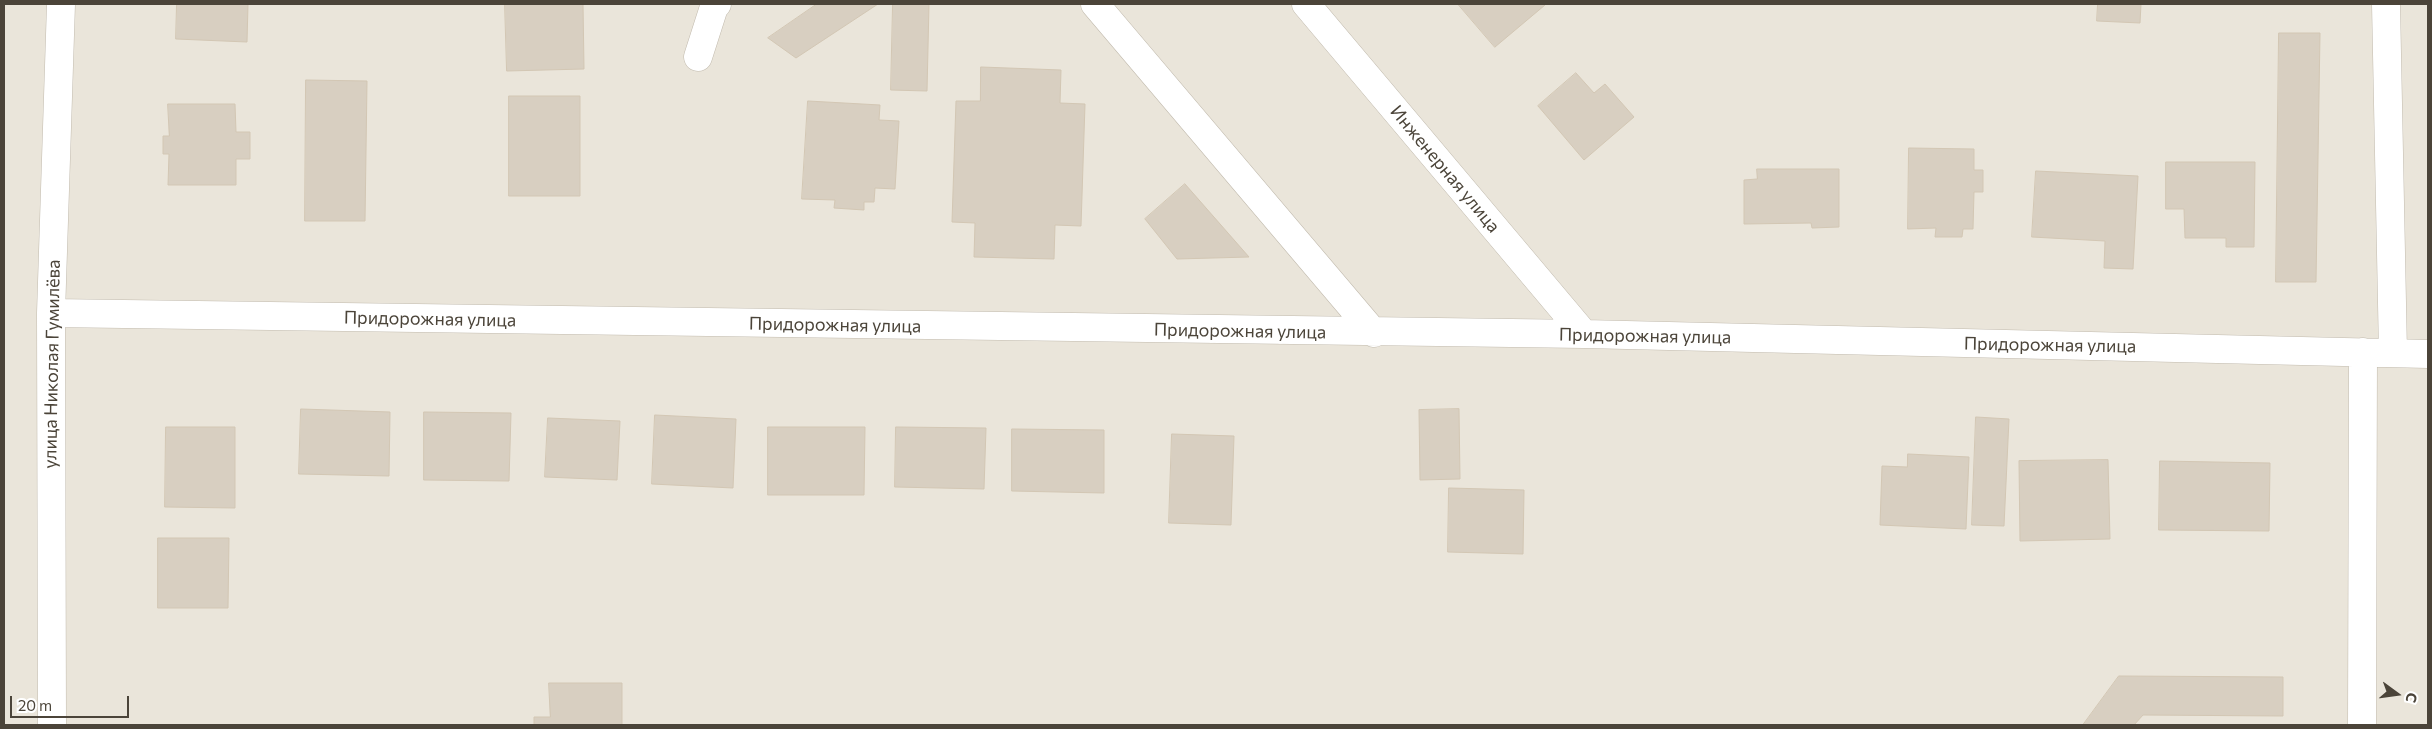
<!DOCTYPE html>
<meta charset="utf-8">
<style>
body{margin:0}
#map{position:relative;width:2432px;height:729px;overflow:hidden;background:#f6f3ec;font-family:Commissioner,sans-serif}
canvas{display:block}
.frame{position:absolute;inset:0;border:5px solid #4b4439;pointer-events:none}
.north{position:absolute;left:2372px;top:669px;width:50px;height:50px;-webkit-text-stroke:4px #fff;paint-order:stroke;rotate:104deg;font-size:14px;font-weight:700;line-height:20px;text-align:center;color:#4b4439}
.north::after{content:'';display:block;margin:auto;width:18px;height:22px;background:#4b4439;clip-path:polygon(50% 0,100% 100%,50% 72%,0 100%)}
.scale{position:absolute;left:10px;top:696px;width:119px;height:22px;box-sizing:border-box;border:2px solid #4b4439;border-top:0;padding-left:6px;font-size:15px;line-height:18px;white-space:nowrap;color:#4b4439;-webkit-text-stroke:4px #fff;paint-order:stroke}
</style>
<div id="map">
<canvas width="2432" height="729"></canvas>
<div class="frame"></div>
<div class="north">С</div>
<div class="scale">20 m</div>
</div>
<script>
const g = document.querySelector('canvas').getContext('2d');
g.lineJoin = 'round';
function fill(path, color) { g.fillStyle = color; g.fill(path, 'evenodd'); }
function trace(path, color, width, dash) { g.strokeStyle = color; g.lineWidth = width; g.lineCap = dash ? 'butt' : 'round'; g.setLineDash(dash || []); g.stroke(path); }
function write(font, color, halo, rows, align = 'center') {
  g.font = font + ' Commissioner,sans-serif'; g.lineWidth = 5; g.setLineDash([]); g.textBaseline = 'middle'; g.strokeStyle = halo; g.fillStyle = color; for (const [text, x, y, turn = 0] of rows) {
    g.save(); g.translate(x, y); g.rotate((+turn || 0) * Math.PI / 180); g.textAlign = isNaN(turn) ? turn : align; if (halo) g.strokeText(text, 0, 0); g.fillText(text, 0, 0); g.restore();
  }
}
fill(new Path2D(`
 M4 4H2428V725H4Z`), '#eae5da');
const building = new Path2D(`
 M177 4H248L247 42 176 39Z
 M505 4H583L584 69 507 71Z
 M817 4H878L796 58 768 38Z
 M893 4H929L927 91 891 90Z
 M1458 4H1544L1545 5 1495 47Z
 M2098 4H2141L2140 23 2097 21Z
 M2279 33H2320L2316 282H2276Z
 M981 67 1061 70 1060 103 1085 104 1081 226 1055 225 1054 259 974 257 975 223 952 222 956 101H980Z
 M1576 73 1594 93 1605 84 1634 117 1584 160 1538 106Z
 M306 80 367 81 365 221H305Z
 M509 96H580V196H509Z
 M808 101 880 105 879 120 899 121 895 189 875 188 874 202H864V210L834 208 835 200 802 199Z
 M168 104H235L236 132H250V159H236V185H168L169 154H163V136H169Z
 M1909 148 1974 149V170H1983V192H1974L1973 229H1963L1962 237H1935L1936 228 1908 229Z
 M2166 162H2255L2254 247H2226V238H2185L2184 209H2166Z
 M1757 169H1839V227L1812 228 1811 223 1744 224V180L1757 179Z
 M2036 171 2138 176 2133 269 2104 268 2105 241 2032 237Z
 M1185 184 1249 257 1177 259 1145 219Z
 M301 409 390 412 389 476 299 474Z
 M1459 409 1460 479 1420 480 1419 410Z
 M424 412 511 413 509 481 424 480Z
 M655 415 736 419 733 488 652 484Z
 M1976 417 2009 419 2004 526 1972 525Z
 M548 418 620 421 617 480 545 477Z
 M166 427H235V508L165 507Z
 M768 427H865L864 495H768Z
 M896 427 986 428 984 489 895 487Z
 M1012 429 1104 430V493L1012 491Z
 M1172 434 1234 436 1231 525 1169 523Z
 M1908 454 1969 457 1966 529 1880 525 1882 466 1907 467Z
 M2108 460 2110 539 2020 541 2019 461Z
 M2160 461 2270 463 2269 531 2159 530Z
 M1449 488 1524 490 1523 554 1448 552Z
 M158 538H229L228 608H158Z
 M2119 676 2283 677V716L2143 715 2134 725H2083Z
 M549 683H622V725H534V717H550Z`);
fill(building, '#d8cfc1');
trace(building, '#d3c7b4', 1);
const minor = new Path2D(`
 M1095 4 1374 333
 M1306 4 1584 334
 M2386 4 2393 353
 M698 57 714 7 717 4
 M51 313 1584 334 2428 354
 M52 725 51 313 61 4
 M2362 725 2363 352`);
trace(minor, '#c2bbae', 29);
trace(minor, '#fff', 28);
write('18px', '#4b4439', '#fff', [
 ["Инженерная улица",1445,169,50],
 ["Придорожная улица",430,319,1],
 ["Придорожная улица",835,325,1],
 ["Придорожная улица",1240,331,1],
 ["Придорожная улица",1645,336,1],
 ["Придорожная улица",2050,345,1],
 ["улица Николая Гумилёва",52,364,-89]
]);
</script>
